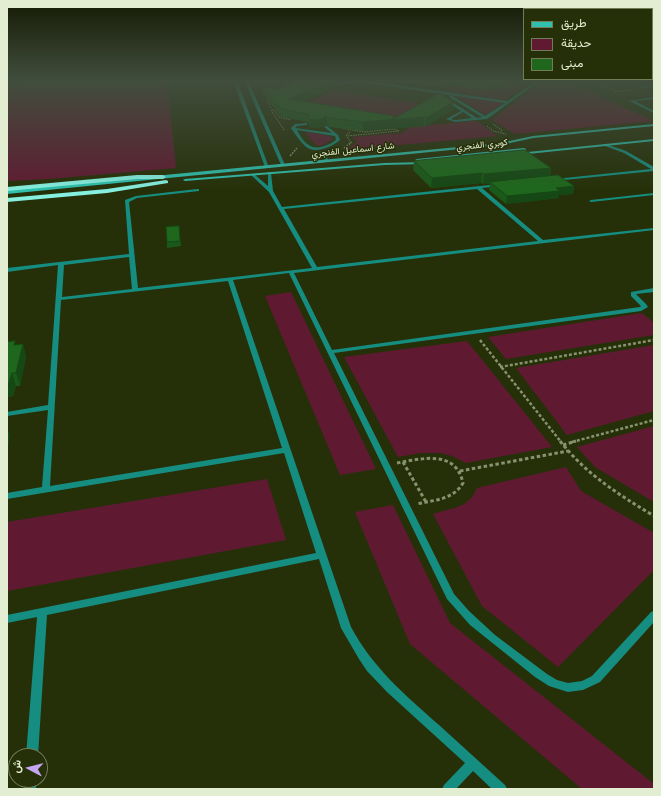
<!DOCTYPE html>
<meta charset="utf-8">
<style>
body{margin:0}
#map{position:relative;width:661px;height:796px;overflow:hidden;background:#263008;font-family:"Work Sans",Vazirmatn,sans-serif}
canvas{display:block}
.frame{position:absolute;inset:0;border:8px solid #e3edd1;pointer-events:none}
.legend{position:absolute;left:523px;top:8px;width:130px;height:72px;box-sizing:border-box;background:#263008;border:1px solid #727c58;margin:0;padding:5px 7px;list-style:none;font-size:12px;color:#e3edd1}
.legend li{display:flex;align-items:center;gap:8px;height:20px}
.legend b{width:20px;border:1px solid #727c58}
.north{position:absolute;left:8px;top:748px;width:40px;height:40px;box-sizing:border-box;background:#263008;border:1px solid #727c58;border-radius:50%;rotate:277deg;font-size:11px;font-weight:700;line-height:16px;text-align:center;color:#e3edd1}
.north::after{content:'';display:block;margin:auto;width:14px;height:18px;background:#c5a7f1;clip-path:polygon(50% 0,100% 100%,50% 72%,0 100%)}
</style>
<div id="map">
<canvas width="661" height="796"></canvas>
<div class="frame"></div>
<ul class="legend">
<li><b style="height:5px;background:#2fc0ae"></b>طريق</li>
<li><b style="height:11px;background:#5f1a32"></b>حديقة</li>
<li><b style="height:11px;background:#1e671d"></b>مبنى</li>
</ul>
<div class="north">ش</div>
</div>
<script>
const g = document.querySelector('canvas').getContext('2d');
g.lineJoin = 'round';
function fill(path, color) { g.fillStyle = color; g.fill(path, 'evenodd'); }
function trace(path, color, width, dash) { g.strokeStyle = color; g.lineWidth = width; g.lineCap = dash ? 'butt' : 'round'; g.setLineDash(dash || []); g.stroke(path); }
function write(font, color, halo, rows, align = 'center') {
  g.font = font + ' "Work Sans",Vazirmatn,sans-serif'; g.lineWidth = 3; g.setLineDash([]); g.textBaseline = 'middle'; g.strokeStyle = halo; g.fillStyle = color; for (const [text, x, y, turn = 0] of rows) {
    g.save(); g.translate(x, y); g.rotate((+turn || 0) * Math.PI / 180); g.textAlign = isNaN(turn) ? turn : align; if (halo) g.strokeText(text, 0, 0); g.fillText(text, 0, 0); g.restore();
  }
}
fill(new Path2D(`
 M55 80H167L176 168 49 179 7 181V84Z
 M544 80H562L573 85H576L654 121 515 134 492 120Z
 M503 83 526 86 505 100 444 91 452 87 459 86 474 90H486L501 88Z
 M334 90 422 104 395 120 303 105Z
 M456 96 500 102 503 104 487 114H484Z
 M473 121H477L497 136 345 150 357 142 352 137 402 133 411 127Z
 M308 132 330 136 333 139 322 146 316 145 305 133Z
 M291 292 376 469 340 475 265 296Z
 M642 313 654 323V335L506 359 488 337Z
 M467 341 552 447 466 463 452 456 440 453H421L398 457 344 357Z
 M654 345V411L567 435 516 368Z
 M654 426V502L595 467 577 447Z
 M566 467 581 491 654 533V570L558 667 482 606 433 514C452 508 469 508 477 488Z
 M267 479 286 540 7 591V522Z
 M393 505 450 623 654 784V789H582L410 644 355 512Z`), '#5f1a32');
trace(new Path2D(`
 M564 80 573 85 636 80
 M599 85 608 88
 M604 85 616 91
 M614 92 632 90
 M269 99 267 100 271 108
 M493 124 502 130 501 132
 M487 126 493 131 506 134
 M342 128 364 132 394 129 399 131 347 136
 M284 130 271 110H274L279 117 291 120
 M350 132 346 135 351 143`), '#889270', 1, [1.5, 1]);
trace(new Path2D(`
 M344 148 352 142
 M290 156 297 148`), '#889270', 1.5, [2, 1]);
trace(new Path2D(`
 M480 340 561 442
 M500 367 654 340
 M572 442 654 420`), '#889270', 2.5, [3, 2]);
trace(new Path2D(`
 M560 441C587 475 618 494 654 516
 M563 445 576 441
 M403 462 426 502
 M397 463C423 458 456 450 463 483 453 500 434 500 417 504
 M460 471 568 451`), '#889270', 3, [3.5, 2.5]);
fill(new Path2D(`
 M7 80H25L7 81Z
 M261 80H264V82L262 83Z
 M351 80H361L508 101 537 80H541L487 119 455 122 446 119 461 111 444 100V98H446L477 118 482 117 449 97V95H451L485 116 505 103 358 82 357 83 327 85 325 84 355 81ZM463 112 472 118 455 120 451 119Z
 M284 84 285 85 297 86 282 87Z
 M654 85V87L640 88 638 87Z
 M654 97V99L635 101 654 111V113L629 101Z
 M307 123V125L297 126 295 128 332 133 324 127 327 126 338 135 340 140C332 147 314 155 305 146 300 141 295 134 291 128L295 124ZM297 130 335 136 336 140C329 145 317 151 309 145 304 143 300 135 297 130Z
 M606 144 626 151 654 167V171L554 181 553 180 555 179 651 169 624 153 605 146 604 145Z
 M319 152H321L328 159V161H326L319 154Z
 M268 172 271 173 273 191 282 207 499 184 501 185V186L482 188 543 240 654 228V230L294 273 332 350 640 307 641 306 631 296V292L654 288V292L636 294 646 304 648 307 641 311 334 353 454 594 469 611 495 635 547 674 557 680 568 683 582 681 592 676 651 612 654 611V622L600 682 583 690 568 692 549 686 535 677 470 625 447 599 289 273 233 280 351 627C373 668 405 695 439 725 461 745 483 765 505 785L507 789H492L473 771 456 789H442L444 785 465 763 387 692 367 671 359 659 341 628 319 559 47 615 38 756H26L37 617 7 623V615L316 553 284 453 7 499V493L42 487 48 410 7 416V412L48 405 58 265 7 272V268L129 254 125 200 136 196 197 189H199V191L137 198 129 202 138 288 312 268 269 192 251 175 254 174 268 186ZM477 189 538 241 317 267 284 209ZM129 257 132 289 62 297 64 265ZM228 281 282 448 50 486 61 300Z
 M654 193V195L591 202 589 201 591 200Z
 M24 780H36V789H24Z`), '#158d80');
fill(new Path2D(`
 M233 80H237L269 168 265 167Z
 M244 80H248L285 165V166L281 165Z`), '#158d80');
fill(new Path2D(`
 M654 124V126L533 138 501 145 7 194V190L500 143 533 136Z
 M654 139V141L518 155 516 154 518 153Z
 M524 148 526 149V150L417 161 415 160 417 159Z
 M423 162 425 163V164L384 165 185 181 183 180 185 179 384 163Z`), '#2fc0ae');
fill(new Path2D(`
 M137 175H163L166 177 163 179H137L7 191V187Z
 M166 180 168 181V183L107 193 7 202V198L107 189Z`), '#86f0e0');
fill(new Path2D(`
 M371 80H531L526 84 511 82 504 88 486 90 469 89 457 84 448 85 444 87 395 81 383 82Z
 M263 86 279 90 336 86 302 101 393 119 453 110 425 127 424 126 363 131 330 127 327 125 323 127 310 128 308 122 281 117 263 93Z
 M414 161 551 168 550 176 574 186 573 194 559 195V198L506 204 489 190 490 184H483L481 183 431 188 413 170Z
 M179 226 181 246 167 248V242Z
 M23 344 26 357 20 386H16L13 396 7 397 16 345Z`), '#1a5919');
fill(new Path2D(`
 M332 80H336V86L289 107V99Z
 M383 80H395L383 82Z
 M444 80H457V84L448 85 444 87Z
 M505 80H512L511 82 504 88 486 90 487 82Z
 M527 80H531L526 84Z
 M453 102V110L425 127 426 118Z
 M326 116 327 125 323 127 310 128V120Z
 M424 117V126L363 131V122Z
 M551 168 549 178 490 182V184H483L484 174Z
 M482 173 481 183 431 188 432 178Z
 M574 186 573 194 559 195V198L506 204 507 196 556 188Z
 M23 344 26 357 20 386 16 373Z
 M12 373 16 386 13 396 7 397V383Z
 M7 427 10 435 7 455Z`), '#154814');
const building = new Path2D(`
 M305 80H332L289 99 394 116 393 119 438 94H441L453 102 426 118 424 117 363 122 330 118 326 116 322 119 310 120 308 114 281 109 263 86 279 90 295 83 296 81Z
 M467 80H505L487 82 470 81Z
 M525 150 551 168 484 174 482 173 432 178 414 161Z
 M558 175 574 186 556 188 560 191 507 196 490 182Z
 M179 226 180 241 167 242 166 227Z
 M15 341 14 345 23 344 16 373H12L9 383H7V342Z`);
fill(building, '#1e671d');
trace(building, '#154814', 1);
const sky = g.createLinearGradient(0, 0, 0, 192);
sky.addColorStop(0, '#151a04');
sky.addColorStop(0.42, '#414e3d');
sky.addColorStop(1, '#414e3d00');
g.fillStyle = sky;
g.fillRect(0, 0, 661, 192);
write('9px', '#e3edd1', '#263008', [
 ["كوبري الفنجري",482,145,-6],
 ["شارع اسماعيل الفنجري",353,150,-6]
]);
</script>
